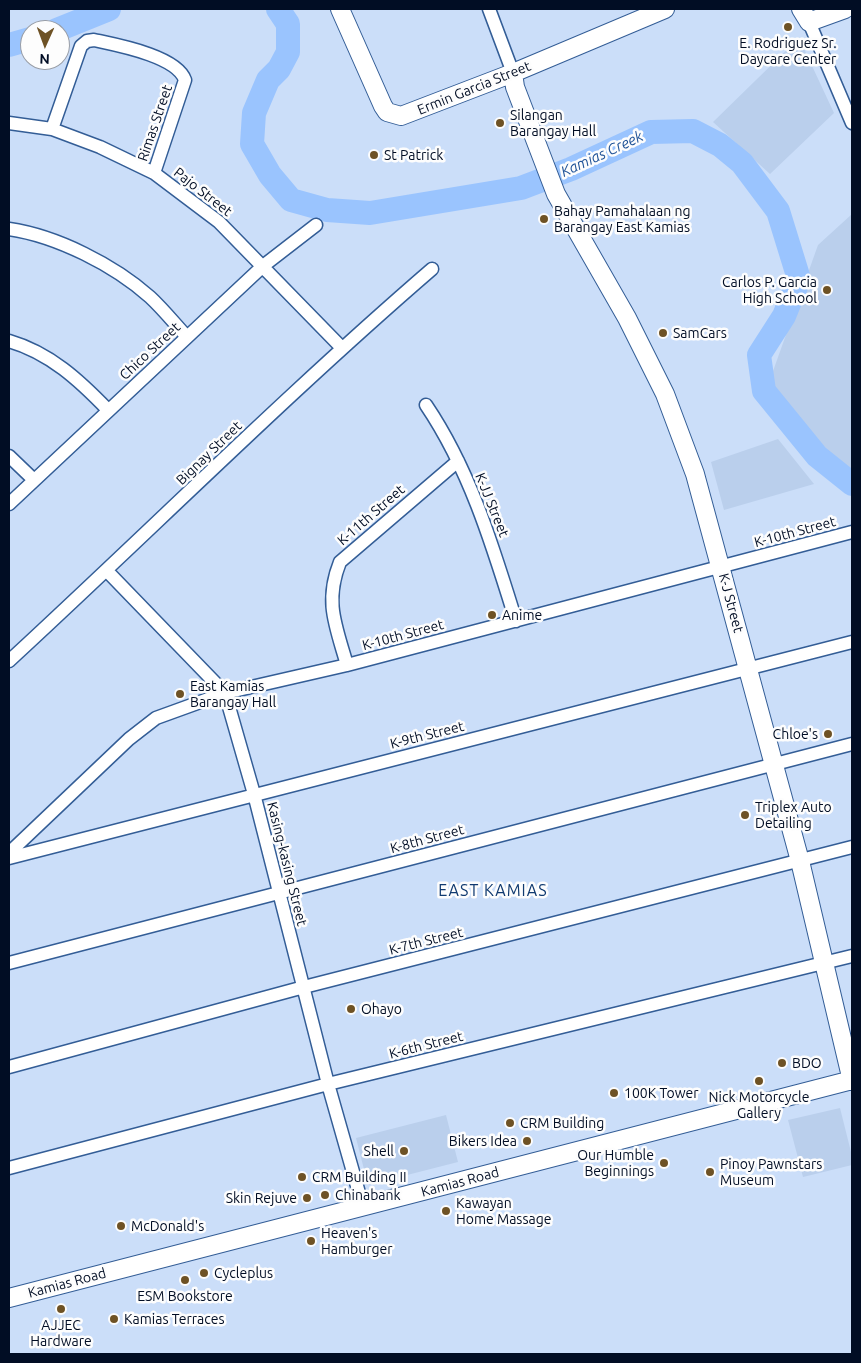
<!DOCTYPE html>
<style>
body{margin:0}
#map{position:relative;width:861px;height:1363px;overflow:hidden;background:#cbdef9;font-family:Ubuntu,sans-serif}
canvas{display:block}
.frame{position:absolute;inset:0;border:10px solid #010d24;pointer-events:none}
.north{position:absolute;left:20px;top:20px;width:50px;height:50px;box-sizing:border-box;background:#fdfdfd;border:1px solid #989da6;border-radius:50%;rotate:182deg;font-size:14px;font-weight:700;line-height:20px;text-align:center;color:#010d24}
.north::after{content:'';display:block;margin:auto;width:18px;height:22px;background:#6e5225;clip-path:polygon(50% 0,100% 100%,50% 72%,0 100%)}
</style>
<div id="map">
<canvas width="861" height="1363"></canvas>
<div class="frame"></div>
<div class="north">N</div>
</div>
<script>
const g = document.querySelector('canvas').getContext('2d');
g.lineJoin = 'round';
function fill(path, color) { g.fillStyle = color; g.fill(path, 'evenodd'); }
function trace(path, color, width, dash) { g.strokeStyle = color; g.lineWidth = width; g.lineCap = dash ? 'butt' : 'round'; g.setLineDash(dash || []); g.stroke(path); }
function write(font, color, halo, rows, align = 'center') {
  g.font = font + ' Ubuntu,sans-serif'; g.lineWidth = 5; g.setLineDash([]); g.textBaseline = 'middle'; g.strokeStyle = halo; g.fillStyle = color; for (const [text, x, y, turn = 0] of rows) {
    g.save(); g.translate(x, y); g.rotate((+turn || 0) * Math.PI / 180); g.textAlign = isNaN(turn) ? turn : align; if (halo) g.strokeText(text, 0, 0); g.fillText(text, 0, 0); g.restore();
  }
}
fill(new Path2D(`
 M799 38 834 113 770 174 713 122Z
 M852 214V475L767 388 818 245Z
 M778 439 814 484 724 510 711 462Z
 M840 1108 852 1156V1165L803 1177 788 1120Z
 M446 1115 458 1162 368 1185 356 1138Z`), '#bacfec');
trace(new Path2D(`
 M278 9 288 24V52L279 69 268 80 254 113 252 144 270 175 291 200 327 210 370 213 521 188 571 169 651 132 693 131 720 145 742 163 778 211 799 279 784 316 759 355 764 391 817 456 852 484
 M57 30 109 9
 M9 45 30 39`), '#9ac4fe', 24);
const street = new Path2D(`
 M489 9 513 73
 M809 22 852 123
 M9 123 52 129 100 147 154 173 219 222 341 347
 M52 129 81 46 87 41 94 40C117 45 177 56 185 80L154 173
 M9 229C57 236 114 265 150 297 163 309 175 324 187 337
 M9 341C50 353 79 380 108 410
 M426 405C470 470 493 547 516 621
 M9 456 34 480
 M9 504 263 266 316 225
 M107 571 225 693 254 794 328 1084 363 1207
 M9 661C150 531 286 395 432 269
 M347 665C336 626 324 602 340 562L458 461
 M9 853 129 739 156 718 225 693 347 665 852 532
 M9 858 852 642
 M9 963 852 744
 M9 1067 304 987 852 847
 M9 1168 328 1084 852 956`);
const secondary = new Path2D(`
 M340 9 383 106 387 112 401 116 513 73 665 9
 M801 9 809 22 845 9
 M513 73 515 87 556 194 627 318 665 394 695 474 800 861 852 1081
 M9 1298 852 1080`);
trace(street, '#335d96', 15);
trace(secondary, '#335d96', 20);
trace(street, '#fff', 12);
trace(secondary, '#fff', 18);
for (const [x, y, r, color] of [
 [788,27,5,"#6e5225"],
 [500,123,5,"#6e5225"],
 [374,155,5,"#6e5225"],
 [544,219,5,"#6e5225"],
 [827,290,5,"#6e5225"],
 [663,333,5,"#6e5225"],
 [492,615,5,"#6e5225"],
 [180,694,5,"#6e5225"],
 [828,734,5,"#6e5225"],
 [745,815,5,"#6e5225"],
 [351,1009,5,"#6e5225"],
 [782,1063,5,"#6e5225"],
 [759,1081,5,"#6e5225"],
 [614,1093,5,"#6e5225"],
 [510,1123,5,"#6e5225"],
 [527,1141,5,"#6e5225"],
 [404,1151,5,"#6e5225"],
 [664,1163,5,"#6e5225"],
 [710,1172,5,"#6e5225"],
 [302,1177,5,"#6e5225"],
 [325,1195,5,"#6e5225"],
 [307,1198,5,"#6e5225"],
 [446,1211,5,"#6e5225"],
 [121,1226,5,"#6e5225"],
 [311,1241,5,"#6e5225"],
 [204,1273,5,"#6e5225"],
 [185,1280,5,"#6e5225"],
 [61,1309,5,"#6e5225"],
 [114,1319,5,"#6e5225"]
]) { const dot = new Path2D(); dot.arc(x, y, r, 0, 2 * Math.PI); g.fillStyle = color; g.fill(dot); trace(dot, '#fdfdfd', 2); }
write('14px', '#010d24', '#fdfdfd', [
 ["E. Rodriguez Sr.",788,43,"center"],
 ["Daycare Center",788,59,"center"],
 ["Silangan",510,115],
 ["Barangay Hall",510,131],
 ["St Patrick",384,155],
 ["Bahay Pamahalaan ng",554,211],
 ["Barangay East Kamias",554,227],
 ["Carlos P. Garcia",817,282,"right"],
 ["High School",817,298,"right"],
 ["SamCars",673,333],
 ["Anime",502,615],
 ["East Kamias",190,686],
 ["Barangay Hall",190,702],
 ["Chloe's",818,734,"right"],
 ["Triplex Auto",755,807],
 ["Detailing",755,823],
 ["Ohayo",361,1009],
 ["BDO",792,1063],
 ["100K Tower",624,1093],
 ["Nick Motorcycle",759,1097,"center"],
 ["Gallery",759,1113,"center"],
 ["CRM Building",520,1123],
 ["Bikers Idea",517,1141,"right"],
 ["Shell",394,1151,"right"],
 ["Our Humble",654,1155,"right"],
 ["Beginnings",654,1171,"right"],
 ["Pinoy Pawnstars",720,1164],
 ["Museum",720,1180],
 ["CRM Building II",312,1177],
 ["Chinabank",335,1195],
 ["Skin Rejuve",297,1198,"right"],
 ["Kawayan",456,1203],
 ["Home Massage",456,1219],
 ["McDonald's",131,1226],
 ["Heaven's",321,1233],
 ["Hamburger",321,1249],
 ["Cycleplus",214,1273],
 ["ESM Bookstore",185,1296,"center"],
 ["Kamias Terraces",124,1319],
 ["AJJEC",61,1325,"center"],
 ["Hardware",61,1341,"center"]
], 'left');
write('14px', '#010d24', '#fdfdfd', [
 ["Ermin Garcia Street",474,88,-22],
 ["Rimas Street",155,123,-71],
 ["Pajo Street",203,192,38],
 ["Chico Street",150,351,-43],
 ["Bignay Street",209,453,-44],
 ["K-JJ Street",492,505,68],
 ["K-11th Street",371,515,-41],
 ["K-10th Street",795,532,-15],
 ["K-J Street",731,603,75],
 ["K-10th Street",403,635,-15],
 ["K-9th Street",427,735,-14],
 ["K-8th Street",427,839,-15],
 ["Kasing-kasing Street",287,864,76],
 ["K-7th Street",426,941,-14],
 ["K-6th Street",426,1045,-14],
 ["Kamias Road",460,1182,-15],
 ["Kamias Road",67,1283,-15]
]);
write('italic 15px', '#215498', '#fdfdfd', [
 ["Kamias Creek",602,154,-25]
]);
g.letterSpacing = '1px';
write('16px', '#103a70', '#fdfdfd', [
 ["EAST KAMIAS",493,891]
]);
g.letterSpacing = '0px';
</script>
